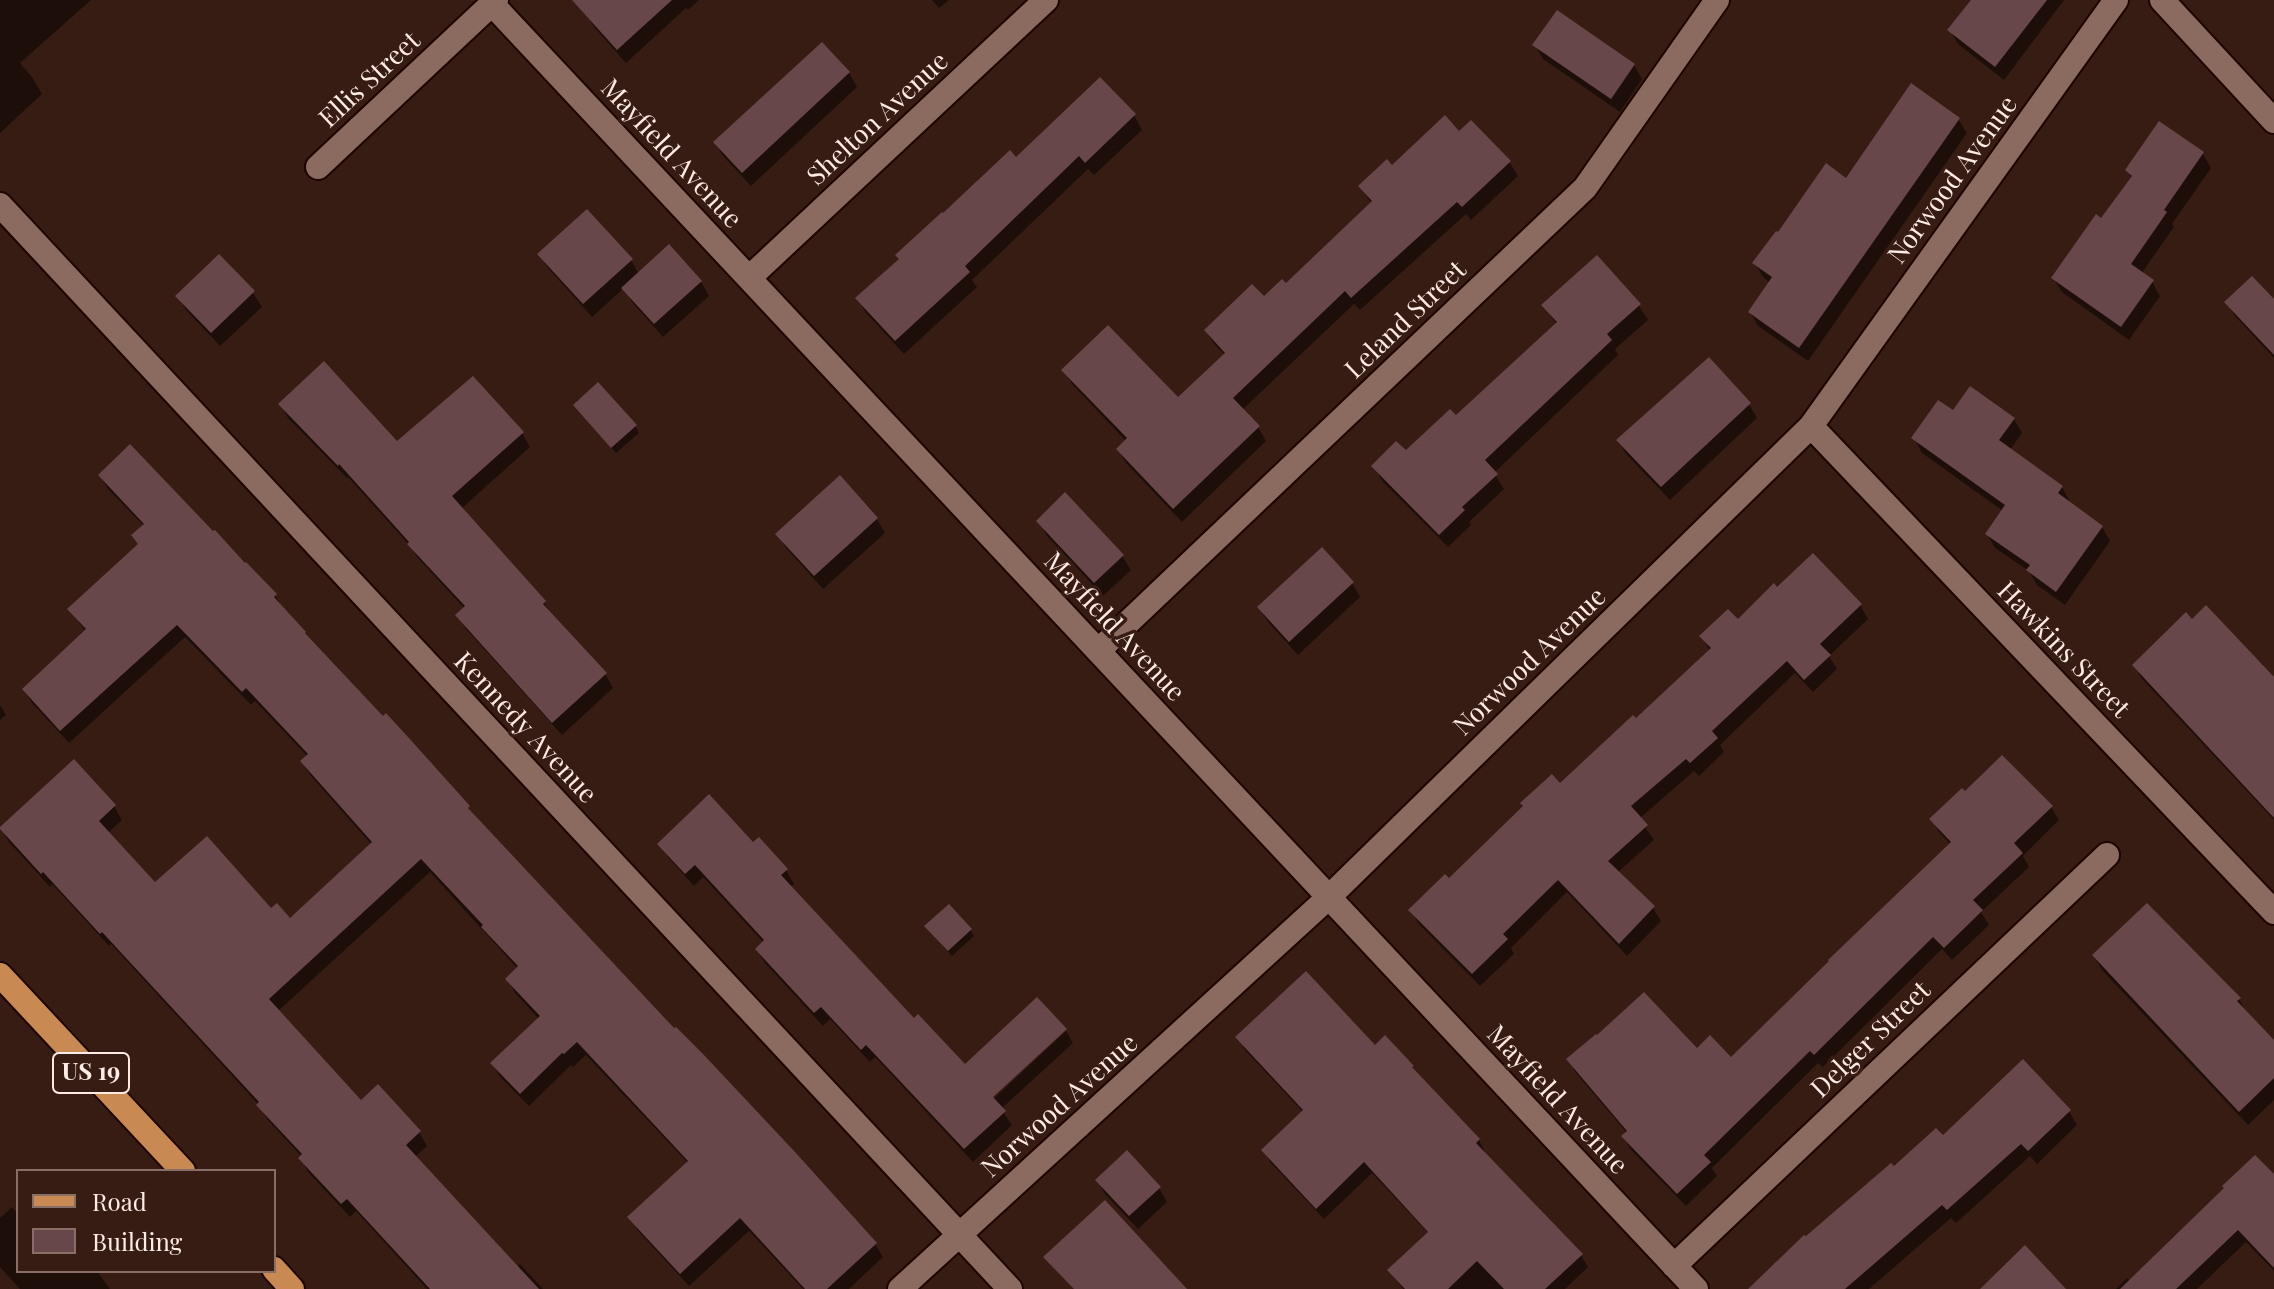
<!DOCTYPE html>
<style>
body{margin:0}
#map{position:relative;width:2274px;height:1289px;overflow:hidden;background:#371c14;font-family:"Playfair Display",serif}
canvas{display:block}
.legend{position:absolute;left:16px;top:1169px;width:260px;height:104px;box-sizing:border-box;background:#371c14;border:2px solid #876f68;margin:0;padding:10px 14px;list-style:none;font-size:24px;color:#feebe5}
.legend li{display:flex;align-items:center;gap:16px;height:40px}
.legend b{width:40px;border:2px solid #876f68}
</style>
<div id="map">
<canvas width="2274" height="1289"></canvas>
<ul class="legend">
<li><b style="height:10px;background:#c98953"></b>Road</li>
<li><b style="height:22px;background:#68474a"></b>Building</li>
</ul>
</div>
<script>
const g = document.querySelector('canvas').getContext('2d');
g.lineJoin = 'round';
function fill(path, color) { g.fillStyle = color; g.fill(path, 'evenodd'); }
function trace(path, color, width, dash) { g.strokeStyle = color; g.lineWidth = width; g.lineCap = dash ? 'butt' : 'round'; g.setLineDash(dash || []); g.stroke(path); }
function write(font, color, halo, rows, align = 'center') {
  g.font = font + ' "Playfair Display",serif'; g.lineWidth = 7; g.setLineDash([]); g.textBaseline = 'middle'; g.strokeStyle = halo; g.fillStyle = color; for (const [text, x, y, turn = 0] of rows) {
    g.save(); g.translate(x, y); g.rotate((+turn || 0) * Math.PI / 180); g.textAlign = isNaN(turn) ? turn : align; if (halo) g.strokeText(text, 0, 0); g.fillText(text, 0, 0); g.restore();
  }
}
fill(new Path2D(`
 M0 0H91L20 63 32 77 42 94 0 133Z
 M601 0H699L688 10 686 8 626 63 594 27 586 13Z
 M932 0H949L939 8Z
 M1973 0H2064L2004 80 1958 44 1950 30Z
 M1535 45 1634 65 1642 79 1620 112 1543 59Z
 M849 73 857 87 751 186 723 156 715 142Z
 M1134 115 1142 130 1094 175 1088 169 972 280 977 287 904 354 866 313 858 299 1016 159Z
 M1958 119 1967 133 1808 361 1758 326 1750 312 1770 283 1763 277 1755 263 1847 181Z
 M1471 122 1510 163 1518 176 1471 220 1466 214 1360 310 1354 304 1242 410 1258 427 1266 441 1182 522 1126 463 1118 449 1126 441 1072 384 1064 370 1178 399 1225 355 1214 344 1206 331 1286 286 1372 204 1360 187 1392 167 1459 133Z
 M2203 154 2211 168 2172 224 2174 227 2141 274 2152 282 2160 296 2129 340 2062 292 2053 278 2101 220 2132 179 2127 170Z
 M540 254 631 260 639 274 701 282 709 296 663 337 632 302 624 288 592 317 548 268Z
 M219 256 253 293 262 307 220 346 186 310 178 296Z
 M1597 258 1639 306 1648 320 1615 349 1618 355 1494 473 1504 489 1469 522 1471 525 1448 547 1382 481 1374 466 1406 453 1456 418 1557 325 1544 305Z
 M2227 302H2274V358L2235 316Z
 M280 404 397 444 522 433 530 447 461 509 544 602 552 616 605 674 613 688 562 735 466 629 458 615 465 609 418 558 410 546 348 477 347 478 288 418Z
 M1749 404 1757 418 1670 500 1626 454 1618 440Z
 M575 406 635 426 639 433 616 453Z
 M1953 413 2014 419 2022 433 2010 450 2062 487 2070 502 2069 503 2102 527 2110 541 2065 605 2037 585 2029 571 1995 548 1987 534 2003 511 1922 453 1914 438Z
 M100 475 275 595 283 609 468 807 474 816 875 1244 883 1257 849 1289H803L749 1231 689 1286 638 1231 630 1217 688 1163 586 1055 573 1067 571 1065 529 1106 500 1077 492 1063 539 1019 515 993 508 979 518 969 430 872 277 1012 361 1103 378 1087 419 1132 427 1146 415 1157 516 1267 520 1264 543 1289H427L356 1211 350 1217 308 1172 301 1158 302 1157 267 1119 259 1105 111 944 109 946 52 884 50 887 9 842 1 828 114 806 122 820 107 834 155 885 290 921 372 845 310 775 302 762 308 757 255 701 251 705 185 637 69 743 32 703 24 689 86 632 70 610 139 546 144 526 108 489Z
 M877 519 885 533 823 589 786 548 778 534Z
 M1039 521 1122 556 1131 570 1103 596 1047 536Z
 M1352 583 1360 597 1298 655 1268 622 1259 608Z
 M1777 589 1860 605 1868 619 1829 656 1837 669 1813 692 1795 673 1720 745 1724 752 1699 776 1694 771 1639 819 1654 840 1617 873 1653 908 1661 921 1627 956 1567 892 1511 948 1514 954 1480 986 1418 923 1411 910 1449 881 1636 721 1710 651 1702 637 1738 622Z
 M2134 665 2274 680V820L2142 679Z
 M0 705 6 715 0 720Z
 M2051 807 2059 820 2023 856 2029 867 1981 912 1989 925 1952 960 1942 949 1823 1067 1818 1063 1712 1168 1717 1176 1686 1206 1631 1150 1624 1137 1627 1133 1576 1073 1569 1059 1697 1051 1731 1060 1951 845 1939 832 1932 819Z
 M660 844 753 845 786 870 794 884 790 887 987 1105 1066 1031 1073 1043 1001 1109 1012 1125 973 1162 875 1057 870 1062 830 1019 823 1026 765 963 757 950 764 943 703 877 694 886 668 857Z
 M927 927 970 930 974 936 952 956Z
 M2094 956 2239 999 2247 1014 2274 1043V1100L2248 1125 2102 970Z
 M1238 1038 1375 1047 1412 1067 1417 1075 1479 1140 1485 1152 1484 1154 1581 1255 1588 1267 1565 1289H1403L1390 1271 1429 1234 1372 1173 1324 1219 1270 1162 1264 1150 1304 1113 1245 1050Z
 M2069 1111 2077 1125 2037 1164 2030 1156 1956 1223 1951 1218 1869 1289H1774L1894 1169 1943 1138Z
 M2274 1178V1271L2246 1242 2197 1289H2116L2127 1278 2130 1281Z
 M1097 1180 1159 1188 1167 1202 1138 1229 1105 1194Z
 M12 1207 18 1214V1271H97L110 1289H20L0 1267V1218Z`), '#0007');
fill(new Path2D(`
 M572 0H672L617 50Z
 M1971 0H2047L1995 67 1947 30Z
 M1557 10 1635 64 1611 99 1532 45Z
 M822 42 850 72 742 173 713 142Z
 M1100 77 1136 114 1085 163 1079 156 965 266 970 272 895 341 855 298 899 259 895 255 942 212 943 213 1010 150 1016 157Z
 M1911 83 1960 118 1799 348 1748 312 1772 277 1752 263 1776 231 1778 232 1826 163 1846 178Z
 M1445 115 1459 131 1471 120 1511 161 1462 207 1457 202 1351 298 1345 291 1233 398 1260 426 1173 509 1116 449 1127 438 1061 370 1108 325 1178 397 1225 353 1204 330 1252 284 1264 296 1282 279 1286 283 1372 201 1358 186 1387 159 1392 165Z
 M2159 121 2204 152 2164 210 2167 212 2131 264 2154 280 2121 327 2051 278 2096 214 2101 218 2132 176 2125 170Z
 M587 209 633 259 583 304 537 254Z
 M669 244 702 281 654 324 621 288Z
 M219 254 255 291 211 333 175 296Z
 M1597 255 1641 304 1607 334 1612 340 1485 460 1498 474 1462 507 1465 510 1439 535 1371 466 1396 441 1406 450 1450 409 1456 415 1557 322 1541 305Z
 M2252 276 2274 299V355L2224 302Z
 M1709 357 1751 403 1661 487 1616 440Z
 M324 361 397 441 473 376 524 432 452 496 546 601 543 604 607 673 552 723 455 615 465 606 407 544 409 542 339 464 338 466 278 404Z
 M598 382 637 425 611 448 573 405Z
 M1970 386 2015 418 1999 440 2063 486 2058 493 2103 526 2056 592 2026 570 2030 565 1985 534 2005 505 1911 438 1938 400 1953 410Z
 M130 444 213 531 215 530 245 563 246 562 277 594 274 597 306 632 305 633 383 716 386 713 408 737 470 806 468 808 674 1028 676 1027 703 1054 795 1152 877 1243 827 1289H805L740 1218 680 1274 627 1217 688 1161 577 1042 564 1054 562 1053 520 1094 490 1063 540 1016 505 979 518 966 481 927 483 925 421 859 269 999 361 1100 378 1084 421 1131 406 1145 539 1289H430L347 1199 341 1204 298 1158 302 1154 256 1105 259 1102 102 932 100 934 43 872 41 874 0 829V827L74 759 116 805 99 821 155 882 207 836 271 908 277 903 290 918 372 842 300 761 308 754 246 688 242 692 177 625 60 731 22 689 86 629 67 609 138 544 131 535 144 524 98 475Z
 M840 475 878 518 814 576 775 534Z
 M1065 492 1124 555 1094 583 1036 521Z
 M1322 547 1354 582 1289 642 1257 607Z
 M1813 553 1862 604 1820 644 1831 655 1804 680 1787 661 1712 731 1718 738 1690 763 1686 759 1631 806 1648 825 1608 861 1655 906 1619 944 1558 880 1503 934 1508 939 1472 974 1408 910 1445 874 1449 878 1523 806 1520 803 1552 774 1560 783 1633 715 1636 718 1711 648 1699 636 1728 609 1738 619 1774 583 1777 587Z
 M2206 605 2274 677V818L2132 665 2186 612 2192 619Z
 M2002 755 2053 806 2014 843 2023 853 1973 900 1983 910 1944 948 1933 937 1814 1055 1810 1051 1704 1155 1711 1162 1677 1194 1621 1136 1627 1131 1566 1059 1596 1034 1597 1035 1644 992 1697 1048 1710 1035 1731 1057 1829 961 1828 960 1951 842 1929 819 1962 788 1965 791Z
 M709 794 753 842 759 837 788 869 781 875 914 1018 918 1014 965 1064 1037 997 1067 1029 993 1097 1006 1111 964 1149 866 1045 861 1050 821 1007 814 1013 755 949 764 940 695 865 685 874 657 844Z
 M2147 903 2241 998 2237 1001 2274 1040V1078L2239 1112 2092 955Z
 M949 904 972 929 948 951 924 926Z
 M1306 971 1375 1045 1385 1035 1414 1066 1412 1067 1480 1139 1476 1143 1583 1254 1545 1289H1504L1477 1261 1448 1289H1405L1387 1270 1428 1232 1364 1162 1316 1209 1261 1150 1303 1110 1235 1037Z
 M2023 1059 2071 1110 2028 1151 2021 1144 1947 1210 1942 1205 1845 1289H1748L1804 1235 1806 1236 1891 1163 1894 1166 1936 1128 1943 1135Z
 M1127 1150 1161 1187 1129 1216 1095 1180Z
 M2255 1155 2274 1174V1268L2238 1230 2176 1289H2120L2224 1188 2222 1186Z
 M1105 1200 1187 1289H1074L1043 1257Z
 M2025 1245 2066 1289H1980Z`), '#68474a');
const minor = new Path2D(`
 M2162 0 2274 121
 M492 4 1696 1289
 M318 167 496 0
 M0 205 1010 1289
 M749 278 1046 0
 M1811 426 2274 912
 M1098 651 1585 188 1717 0
 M1674 1266 2107 855
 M900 1289 1329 897 1811 426 2116 0`);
const major = new Path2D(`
 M0 975 183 1171
 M274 1269 292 1289`);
trace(minor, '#1d0501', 28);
trace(major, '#1d0501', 28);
trace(minor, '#8b6a60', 24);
trace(major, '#c98953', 24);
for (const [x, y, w] of [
 [91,1073,76]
]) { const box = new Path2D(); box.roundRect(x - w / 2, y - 20, w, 40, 6); g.fillStyle = '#371c14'; g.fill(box); trace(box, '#feebe5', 2); }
write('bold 24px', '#feebe5', null, [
 ["US 19",91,1073]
]);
write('26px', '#feebe5', '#371c14', [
 ["Ellis Street",370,80,-43],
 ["Shelton Avenue",878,119,-43],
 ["Mayfield Avenue",671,154,47],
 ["Norwood Avenue",1953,180,-54],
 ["Leland Street",1406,320,-44],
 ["Mayfield Avenue",1114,627,47],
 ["Hawkins Street",2063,650,46],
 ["Norwood Avenue",1530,662,-44],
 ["Kennedy Avenue",525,728,47],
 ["Delger Street",1871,1040,-44],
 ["Mayfield Avenue",1557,1100,47],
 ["Norwood Avenue",1060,1106,-42]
]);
</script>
